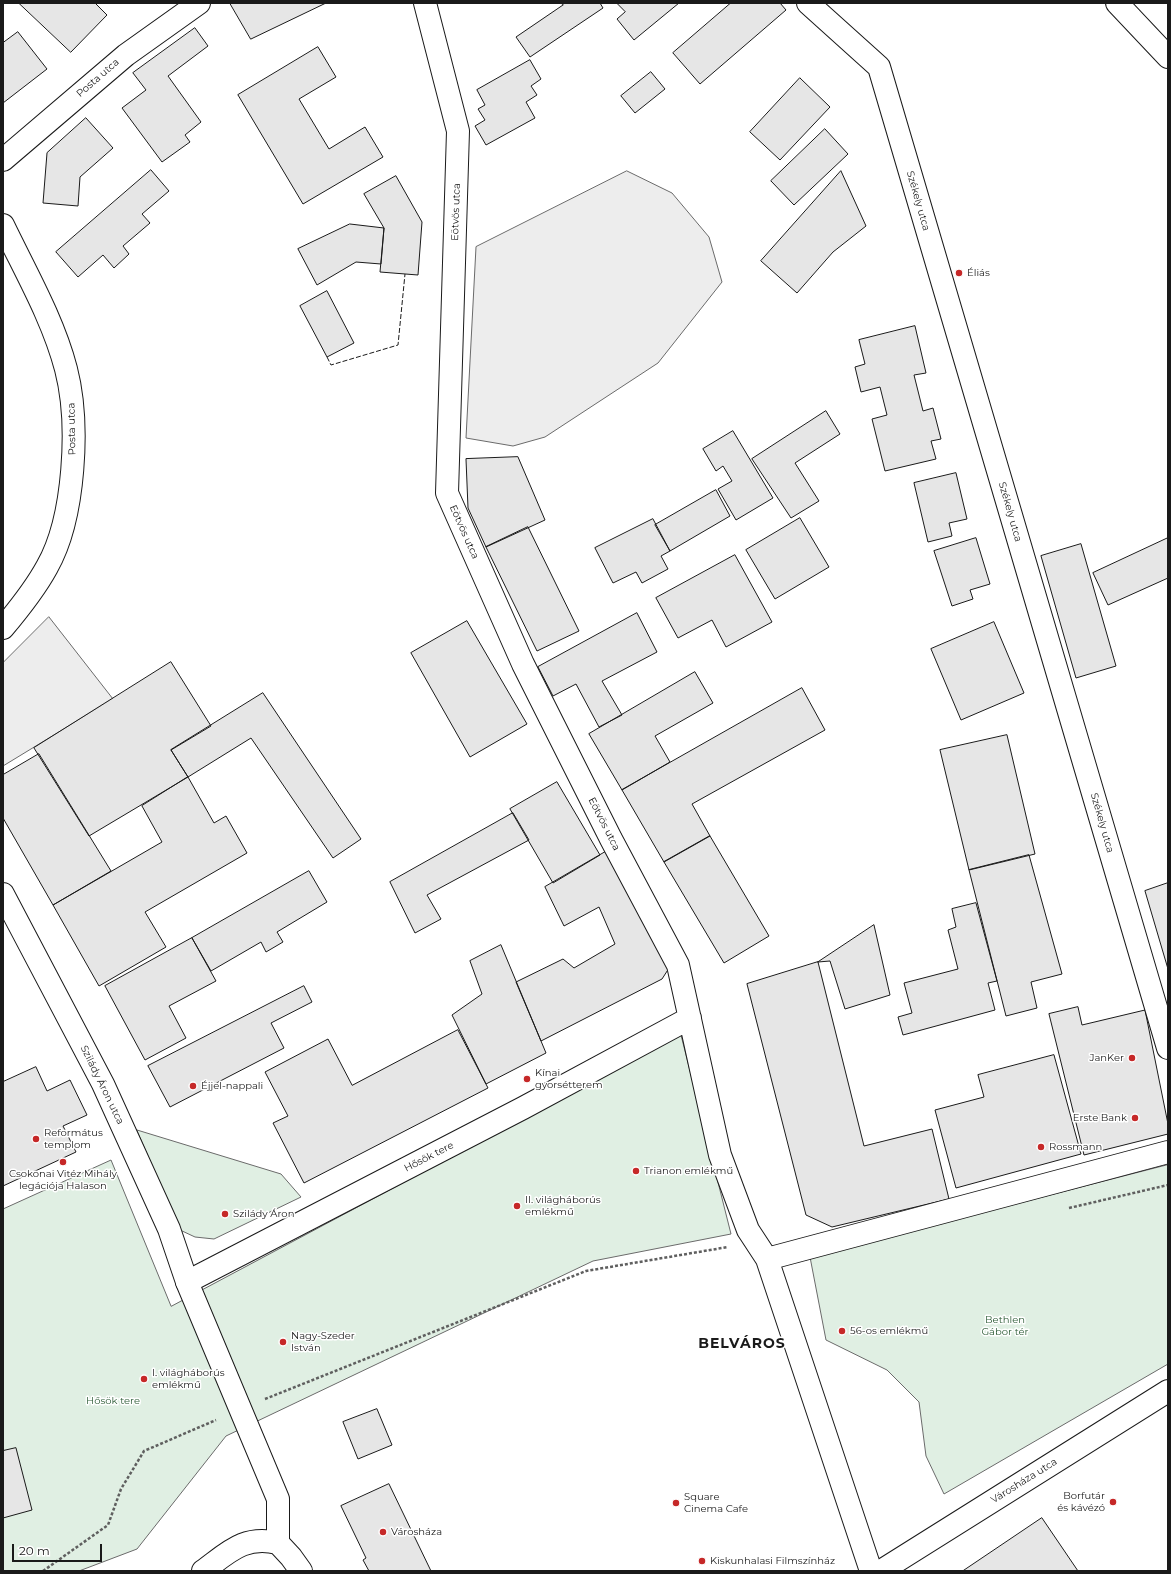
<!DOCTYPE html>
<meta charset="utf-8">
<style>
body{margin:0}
#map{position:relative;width:1171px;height:1574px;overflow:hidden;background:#fff;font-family:Montserrat,sans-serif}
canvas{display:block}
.frame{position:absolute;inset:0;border:4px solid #1a1a1a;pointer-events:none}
.scale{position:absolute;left:12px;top:1544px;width:90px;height:18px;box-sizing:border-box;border:2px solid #1a1a1a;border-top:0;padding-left:5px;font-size:12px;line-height:14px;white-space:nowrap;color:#1a1a1a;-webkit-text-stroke:3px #fff;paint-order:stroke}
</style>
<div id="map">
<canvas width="1171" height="1574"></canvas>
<div class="frame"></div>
<div class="scale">20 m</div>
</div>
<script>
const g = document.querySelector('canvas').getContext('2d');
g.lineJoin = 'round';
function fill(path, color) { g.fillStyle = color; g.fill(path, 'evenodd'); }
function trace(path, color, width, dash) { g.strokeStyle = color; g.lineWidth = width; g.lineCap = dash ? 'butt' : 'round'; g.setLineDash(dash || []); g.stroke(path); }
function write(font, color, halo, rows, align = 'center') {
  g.font = font + ' Montserrat,sans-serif'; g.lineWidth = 3; g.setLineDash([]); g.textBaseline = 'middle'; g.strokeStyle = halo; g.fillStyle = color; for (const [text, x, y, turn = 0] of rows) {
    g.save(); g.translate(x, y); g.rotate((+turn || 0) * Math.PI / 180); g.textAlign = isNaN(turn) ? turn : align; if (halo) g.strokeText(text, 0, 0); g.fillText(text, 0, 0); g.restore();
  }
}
const green = new Path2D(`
 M681 1035 731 1234 593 1261 226 1436 137 1549 79 1571H3V1209L111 1160 171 1306Z
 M137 1130 281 1174 301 1197 214 1239 195 1237 180 1230Z
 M1168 1165V1364L944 1494 926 1456 919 1402 887 1370 826 1340 810 1257Z`);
fill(green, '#e0efe3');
trace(green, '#6a6a6a', 1);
const parking = new Path2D(`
 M627 171 672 193 709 237 722 282 658 363 545 437 513 446 466 438 476 247Z
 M49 617 113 699 3 766V663Z`);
fill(parking, '#ededed');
trace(parking, '#6a6a6a', 1);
const building = new Path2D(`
 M19 3H95L107 15 71 52Z
 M230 3H326L251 39Z
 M561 3H600L603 8 530 57 516 37 563 5Z
 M617 3H679L634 40 617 19 625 12Z
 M731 3H780L786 10 700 84 673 53Z
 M195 28 208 46 168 76 201 122 185 135 190 142 162 162 122 108 146 90 133 73Z
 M18 32 47 69 3 103V43Z
 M318 47 336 77 299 99 329 149 365 127 383 157 303 204 238 95Z
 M530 60 541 79 531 86 537 95 526 102 535 118 486 145 475 126 485 120 478 109 485 105 477 90Z
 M651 72 665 89 635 113 621 96Z
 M800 78 830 107 780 160 750 132Z
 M86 118 113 148 80 177 78 206 43 203 47 153Z
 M825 129 848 154 794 205 771 181Z
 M151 170 169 191 142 214 150 223 123 246 129 254 114 268 103 255 78 277 56 252Z
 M841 171 866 226 833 252 797 293 761 261Z
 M396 176 422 222 418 275 380 272 384 228 364 194Z
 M350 224 384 228 381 264 356 262 317 285 298 249Z
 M327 291 354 343 327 357 300 306Z
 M915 326 926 373 914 375 923 411 933 408 941 439 931 441 936 459 885 471 872 419 887 415 880 387 861 392 855 367 865 364 859 340Z
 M826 411 840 434 795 463 819 501 791 518 752 459Z
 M733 431 773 498 736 520 718 489 732 481 723 466 716 471 703 449Z
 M518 457 545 520 486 547 468 508 466 459Z
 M956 473 967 519 949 523 952 536 928 542 914 483Z
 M716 490 730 516 670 551 655 525Z
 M800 518 829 567 775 599 746 550Z
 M653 519 670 551 661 556 668 569 642 583 636 572 613 583 595 548Z
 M528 527 579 631 537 651 486 547Z
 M976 538 990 584 970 590 973 599 952 606 934 551Z
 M1168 538V578L1108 605 1093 573Z
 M1081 544 1116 666 1076 678 1041 556Z
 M735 555 772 622 726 647 712 620 678 638 656 598Z
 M637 613 657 652 602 681 622 715 599 727 576 684 553 696 538 667Z
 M467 621 527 724 470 757 411 653Z
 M994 622 1024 693 961 720 931 649Z
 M171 662 211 726 171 750 188 777 89 836 34 748Z
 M695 672 713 703 655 736 670 762 622 790 589 734Z
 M802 688 825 730 692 804 710 836 664 862 622 790Z
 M263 693 361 839 333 858 251 738 188 777 171 750Z
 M1007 735 1035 854 969 870 940 750Z
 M39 754 111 871 53 905 3 818V775Z
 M188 777 214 823 226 816 247 853 145 912 166 947 99 986 53 905 162 842 142 806Z
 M557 782 600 855 553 883 510 809Z
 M513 813 529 840 427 895 441 919 415 933 390 882Z
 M710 836 769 936 724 963 664 862Z
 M607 851 671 965 662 979 541 1041 516 982 563 959 574 968 615 944 599 907 564 926 545 887Z
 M1029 855 1062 974 1031 982 1037 1008 1006 1016 969 870Z
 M309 871 327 902 277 932 283 942 266 952 261 942 211 971 192 938Z
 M1168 883V969L1145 891Z
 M976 903 997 981 988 983 995 1010 903 1035 898 1017 912 1013 904 983 958 969 948 930 956 927 952 909Z
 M874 925 890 995 845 1009 830 961 818 962Z
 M192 938 216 981 169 1006 186 1038 145 1060 105 986Z
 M501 945 546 1053 486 1084 452 1015 482 994 470 961Z
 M818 962 864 1146 932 1129 949 1199 832 1227 806 1215 747 984Z
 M304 986 312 1002 271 1023 284 1048 170 1107 148 1066Z
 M1078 1007 1082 1025 1145 1010 1168 1124V1134L1084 1155 1049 1014Z
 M458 1030 488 1088 304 1183 273 1123 288 1116 265 1072 328 1039 352 1085Z
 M1054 1055 1081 1154 956 1188 935 1110 984 1097 978 1075Z
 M36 1067 47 1091 70 1080 87 1115 63 1126 76 1152 3 1186V1082Z
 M377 1409 392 1445 358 1459 343 1422Z
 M16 1448 32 1510 3 1518V1451Z
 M389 1484 431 1571H369L363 1560 366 1558 341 1506Z
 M1042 1518 1078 1571H963Z`);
fill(building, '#e6e6e6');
trace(building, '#1a1a1a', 1);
const street = new Path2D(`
 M425 3 458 131 447 493 523 664 611 839 678 965 720 1155 748 1230 767 1259 871 1571
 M808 3 879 67 1168 1048
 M1117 3 1168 57
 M3 160 126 55 199 3
 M3 225C25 271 53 319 66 369 80 423 75 518 47 567 35 589 19 609 3 628
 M767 1259 1168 1152
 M187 1282 523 1108 690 1018
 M881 1571 1168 1391`);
const secondary = new Path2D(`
 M3 894 103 1084 169 1229 187 1282 278 1499V1543
 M278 1543 291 1557 301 1571
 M203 1571C229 1552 244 1535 278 1543`);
trace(street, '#1a1a1a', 24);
trace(secondary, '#1a1a1a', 24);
trace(new Path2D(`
 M1069 1208 1168 1185
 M265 1399 586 1271 728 1247
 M43 1571 108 1525 121 1489 144 1451 216 1420`), '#5f5f5f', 2.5, [3, 2]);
trace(street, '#fff', 22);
trace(secondary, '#fff', 22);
trace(new Path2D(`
 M327 357 331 365 398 345 405 274`), '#1a1a1a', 1, [5, 2]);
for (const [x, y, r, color] of [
 [959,273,4,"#c62828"],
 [1132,1058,4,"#c62828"],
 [527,1079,4,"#c62828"],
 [193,1086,4,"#c62828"],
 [1135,1118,4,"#c62828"],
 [36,1139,4,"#c62828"],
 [1041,1147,4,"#c62828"],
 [63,1162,4,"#c62828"],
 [636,1171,4,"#c62828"],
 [517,1206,4,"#c62828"],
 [225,1214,4,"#c62828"],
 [842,1331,4,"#c62828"],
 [283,1342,4,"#c62828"],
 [144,1379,4,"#c62828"],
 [1113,1502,4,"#c62828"],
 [676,1503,4,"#c62828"],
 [383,1532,4,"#c62828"],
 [702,1561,4,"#c62828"]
]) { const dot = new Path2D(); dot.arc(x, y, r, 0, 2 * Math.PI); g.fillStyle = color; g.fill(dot); trace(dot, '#fff', 1.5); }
write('10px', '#1a1a1a', '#fff', [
 ["Posta utca",98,78,-41],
 ["Székely utca",918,201,74],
 ["Eötvös utca",456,212,-88],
 ["Posta utca",72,429,-91],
 ["Székely utca",1010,512,74],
 ["Eötvös utca",464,532,66],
 ["Székely utca",1102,823,74],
 ["Eötvös utca",604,824,63],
 ["Szilády Áron utca",102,1085,64],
 ["Hősök tere",429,1157,-27],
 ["Városháza utca",1024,1481,-32]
]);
write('10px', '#1a1a1a', '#fff', [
 ["Éliás",967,273],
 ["JanKer",1124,1058,"right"],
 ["Kínai",535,1073],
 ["gyorsétterem",535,1085],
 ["Éjjel-nappali",201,1086],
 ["Erste Bank",1127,1118,"right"],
 ["Református",44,1133],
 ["templom",44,1145],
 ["Rossmann",1049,1147],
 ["Trianon emlékmű",644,1171],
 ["Csokonai Vitéz Mihály",63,1174,"center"],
 ["legációja Halason",63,1186,"center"],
 ["II. világháborús",525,1200],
 ["emlékmű",525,1212],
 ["Szilády Áron",233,1214],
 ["56-os emlékmű",850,1331],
 ["Nagy-Szeder",291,1336],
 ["István",291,1348],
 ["I. világháborús",152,1373],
 ["emlékmű",152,1385],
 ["Borfutár",1105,1496,"right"],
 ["és kávézó",1105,1508,"right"],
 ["Square",684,1497],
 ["Cinema Cafe",684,1509],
 ["Városháza",391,1532],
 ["Kiskunhalasi Filmszínház",710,1561]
], 'left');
write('10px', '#2b5a34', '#fff', [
 ["Bethlen",1005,1320],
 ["Gábor tér",1005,1332],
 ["Hősök tere",113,1401]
]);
g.letterSpacing = '1px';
write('bold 14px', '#1a1a1a', '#fff', [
 ["BELVÁROS",742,1344]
]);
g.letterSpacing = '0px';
</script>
